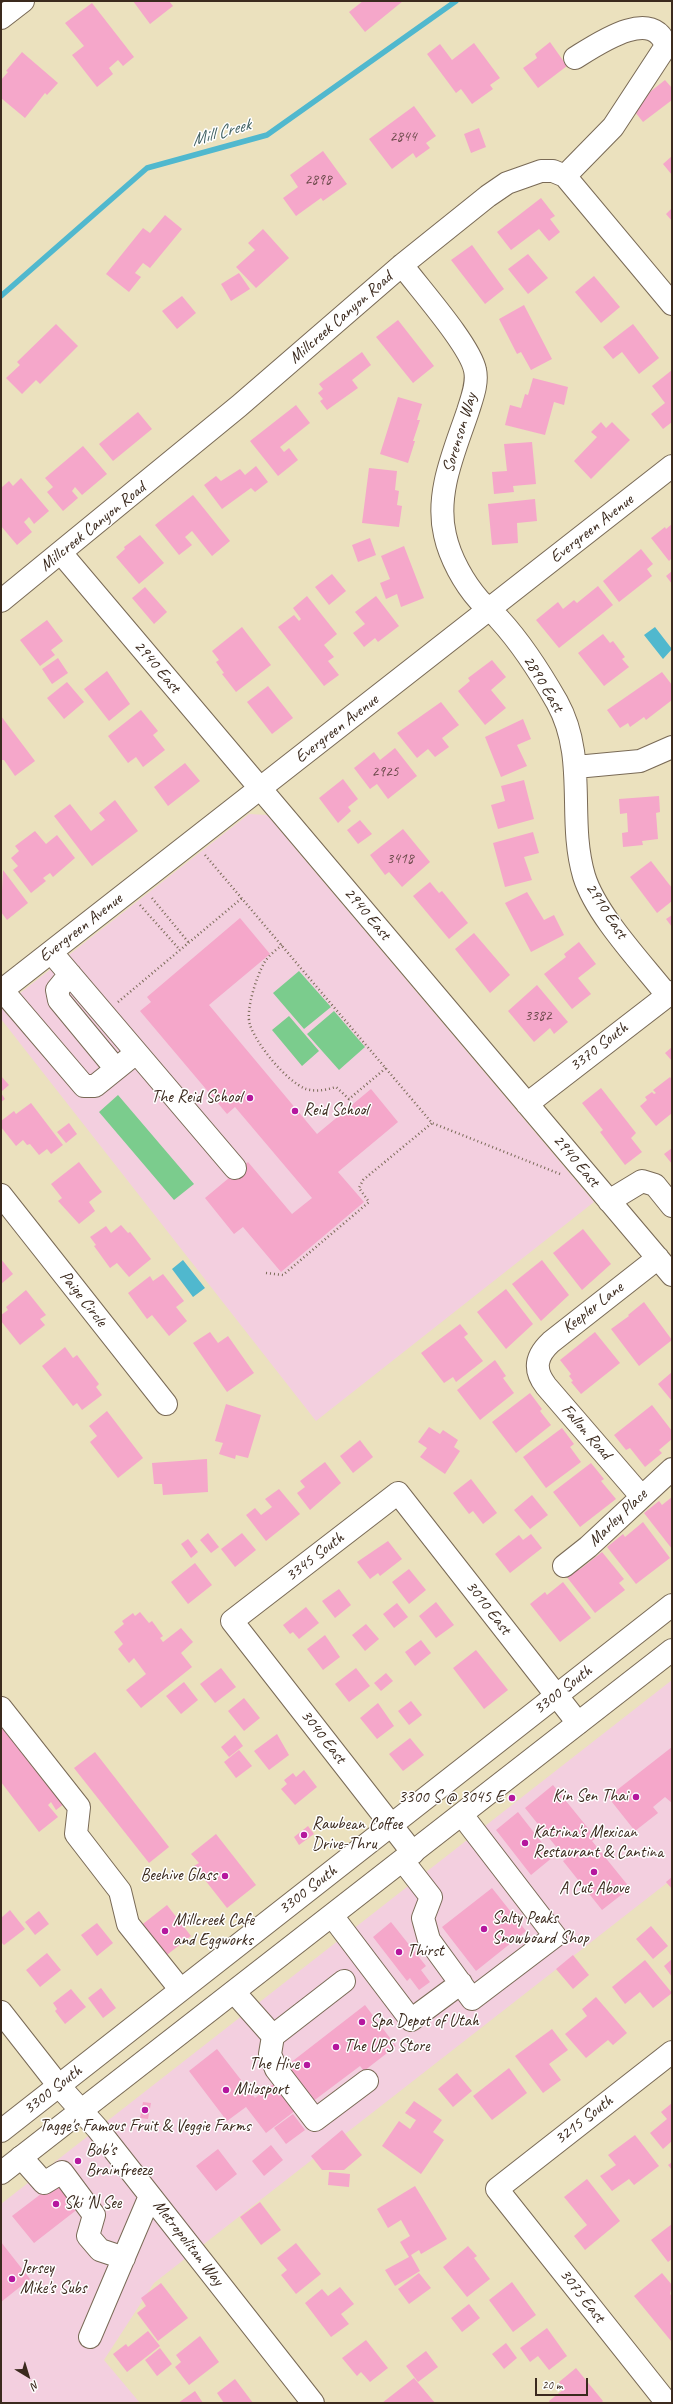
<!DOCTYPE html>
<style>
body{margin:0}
#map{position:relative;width:673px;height:2404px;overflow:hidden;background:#ebe1be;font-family:Caveat,sans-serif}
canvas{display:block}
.frame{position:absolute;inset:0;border:2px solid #3b2a1e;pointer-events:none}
.north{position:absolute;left:8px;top:2356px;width:40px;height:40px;-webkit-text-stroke:3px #fff;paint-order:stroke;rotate:142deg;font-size:11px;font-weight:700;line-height:16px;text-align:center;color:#3b2a1e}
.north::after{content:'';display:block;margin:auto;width:14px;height:18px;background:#3b2a1e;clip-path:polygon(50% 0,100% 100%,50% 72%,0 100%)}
.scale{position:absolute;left:535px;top:2378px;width:53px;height:18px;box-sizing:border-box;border:2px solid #3b2a1e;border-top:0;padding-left:5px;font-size:12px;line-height:14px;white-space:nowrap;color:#3b2a1e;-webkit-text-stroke:3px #fff;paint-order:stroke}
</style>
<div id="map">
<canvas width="673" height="2404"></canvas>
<div class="frame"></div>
<div class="north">N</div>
<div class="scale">20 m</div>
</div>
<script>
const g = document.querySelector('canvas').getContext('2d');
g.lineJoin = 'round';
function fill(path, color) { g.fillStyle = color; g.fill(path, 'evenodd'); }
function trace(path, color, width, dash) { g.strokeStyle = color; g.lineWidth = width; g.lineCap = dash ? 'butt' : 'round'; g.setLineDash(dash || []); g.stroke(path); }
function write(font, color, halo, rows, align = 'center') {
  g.font = font + ' Caveat,sans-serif'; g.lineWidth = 3; g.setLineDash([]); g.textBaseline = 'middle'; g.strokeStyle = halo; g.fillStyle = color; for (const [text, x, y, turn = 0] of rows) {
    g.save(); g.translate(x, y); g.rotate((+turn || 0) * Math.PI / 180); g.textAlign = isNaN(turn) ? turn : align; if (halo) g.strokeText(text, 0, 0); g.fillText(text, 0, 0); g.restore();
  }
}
fill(new Path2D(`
 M249 814 267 815 594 1202 316 1421 1 1019V1008Z
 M672 1680V1879L154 2283 104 2360 140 2403H1V2204Z`), '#f3cfdf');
fill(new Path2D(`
 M299 971 331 1007 304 1029 273 993Z
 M334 1011 365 1047 339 1070 307 1034Z
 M289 1016 319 1051 302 1066 272 1030Z
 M118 1095 194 1184 174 1200 99 1112Z`), '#7bcc8d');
fill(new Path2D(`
 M655 627 672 649 663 659 644 635Z
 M183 1260 205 1288 193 1297 172 1269Z`), '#50b8ce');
trace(new Path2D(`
 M1 296 147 168 267 135 456 1`), '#50b8ce', 5.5);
fill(new Path2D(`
 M133 1H169L173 6 150 24Z
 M363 1H403L365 32 349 12Z
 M92 3 134 57 123 66 118 60 109 68 113 74 97 87 72 55 84 46 65 23Z
 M550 42 567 66 538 88 523 68 537 58 535 54Z
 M474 43 500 78 490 85 493 89 472 104 461 89 456 93 427 54 440 44 452 60Z
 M22 52 58 83 47 95 45 93 25 118 1 98V80L8 72 6 71Z
 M665 80 672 88V100L643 122 631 107Z
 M414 106 436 136 426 143 430 148 416 158 413 153 392 169 369 139Z
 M479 128 486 147 471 153 464 134Z
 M323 151 347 184 323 201 321 198 296 216 283 198 298 187 290 175Z
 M672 156V175L663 164Z
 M541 198 555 216 550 219 560 232 549 241 539 229 511 250 497 232Z
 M672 208V221L666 214Z
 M165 215 182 229 150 268 143 263 135 273 141 277 129 292 106 274 143 228 150 233Z
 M263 229 289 258 256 288 236 267 255 250 248 243Z
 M472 245 504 289 485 304 451 260Z
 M528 254 548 278 528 294 508 269Z
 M239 273 250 289 231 301 221 284Z
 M594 276 620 307 601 323 575 292Z
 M182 296 196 313 177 329 162 311Z
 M524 305 552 359 531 370 521 352 517 354 499 319Z
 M398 320 434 366 413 383 376 337Z
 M56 324 78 346 40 384 36 380 22 394 6 378 20 365 17 362Z
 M633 324 659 358 639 374 622 352 613 359 603 347Z
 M362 352 371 365 352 380 358 388 327 410 320 401 323 399 318 393 323 389 319 384Z
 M672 370V422L663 429 651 414 665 403 652 386Z
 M533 378 568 387 564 405 554 402 545 435 505 425 510 405 521 408 525 394 528 395Z
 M398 397 422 404 417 420H420L413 441H415L408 463 380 454Z
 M296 405 310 423 280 447 284 452 289 448 298 460 278 476 250 441Z
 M138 412 152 429 113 461 99 444Z
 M601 422 606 428 612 422 630 440 591 479 574 461 597 437 591 432Z
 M532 442 536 484 513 486 514 492 494 494 492 472 507 471 504 444Z
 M83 446 107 474 82 495 75 487 72 491 78 498 63 511 47 492 53 487 45 478Z
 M256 466 268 482 255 492 251 488 222 509 204 485 216 476 221 481 240 469 245 475Z
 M369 468 397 471 395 490 399 491 397 505 402 506 399 527 362 523Z
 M21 478 49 511 34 524 29 517 24 522 32 532 17 545 1 526V488L9 481 13 486Z
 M193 495 230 541 212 556 192 531 185 537 192 545 179 555 155 525Z
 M535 499 537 521 517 523 518 543 492 545 488 504Z
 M672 524V558L669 561 651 538 665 527 666 529Z
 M140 535 164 563 139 584 116 557 125 549 124 547Z
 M370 538 376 555 358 562 352 545Z
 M404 546 424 598 401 607 397 594 386 599 380 583 390 579 381 556Z
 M641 549 653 564 647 569 652 576 619 602 603 581Z
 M672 571V584L666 576Z
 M332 574 346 591 329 605 315 587Z
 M598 586 613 605 559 648 536 620 558 602 563 609 574 600 577 603Z
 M145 587 167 612 154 624 132 598Z
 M307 596 337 634 324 645 334 657 328 661 339 675 324 686 278 627 294 615 299 621 301 619 293 608Z
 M376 596 399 626 378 642 375 638 364 647 353 633 365 624 355 612Z
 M47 620 63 641 51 650 55 655 40 666 20 640Z
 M242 627 271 665 236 692 222 674 224 673 216 662 219 660 212 651Z
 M603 634 610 643 613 641 625 657 622 659 629 667 604 686 578 653Z
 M58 658 68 673 52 684 42 669Z
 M492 660 506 677 491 690 506 708 485 725 458 691 470 681 468 678Z
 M107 671 130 704 109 721 84 689Z
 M662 672 672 685V700L646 720 644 717 630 727 628 723 620 728 607 710Z
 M67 682 84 702 64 719 47 698Z
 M268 686 293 718 272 734 247 702Z
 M441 702 459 725 442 738 449 747 435 757 428 749 417 758 397 733Z
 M141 710 158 731 153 735 165 750 143 767 136 757 128 763 108 736Z
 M1 716 35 761 15 776 4 760H1Z
 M523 719 531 739 517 745 527 766 501 777 485 737Z
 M395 748 417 776 388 799 377 784 370 789 354 768 374 752 380 760Z
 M185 763 200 781 168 806 154 787Z
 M343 779 358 799 348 807 351 811 338 823 319 798Z
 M524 780 534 819 498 829 491 805 505 801 501 786Z
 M659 796 660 812 656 813 658 839 642 841 643 845 623 847 622 833 628 832 627 813 620 814 619 799Z
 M115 800 138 831 92 866 54 816 70 804 91 831 105 820 99 813Z
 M360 820 372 834 358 844 347 830Z
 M403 829 430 862 402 887 389 872 385 875 370 855Z
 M35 831 46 844 57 835 75 858 53 877 50 873 43 878 46 881 31 893 13 870 18 866 11 858 19 851 15 846Z
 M533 832 539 853 524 857 532 880 505 887 493 843Z
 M651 861 672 888V901L657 913 630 877Z
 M3 870 28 903 7 920 1 912Z
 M430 882 439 893 442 891 468 923 449 939 413 896Z
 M527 892 544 920 554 915 564 935 531 952 505 903Z
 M672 915V927L666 919Z
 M240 918 270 954 209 1005 317 1134 371 1089 398 1122 338 1172 364 1202 281 1272 243 1227 234 1234 205 1198 248 1162 292 1214 312 1198 235 1107 227 1114 140 1011 151 1002 147 997Z
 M474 933 510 975 490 993 455 949Z
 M579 942 596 964 578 978 591 994 572 1009 544 974 566 957 564 954Z
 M537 985 568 1022 554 1034 550 1028 534 1042 508 1011Z
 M672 1047V1061L665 1053Z
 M1 1076 9 1085 1 1092Z
 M670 1077 672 1080V1113L656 1126 640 1106 647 1100 645 1097 652 1092 654 1094 656 1093 653 1090Z
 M601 1088 636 1133 631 1138 642 1152 625 1165 600 1132 603 1130 582 1103Z
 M1 1093 5 1099 1 1102Z
 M31 1103 63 1145 51 1154 47 1149 39 1155 30 1144 27 1145 23 1140 16 1146 1 1127V1121L14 1111 16 1114Z
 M69 1123 77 1134 66 1143 57 1132Z
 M672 1148V1164L664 1154Z
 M79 1162 102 1192 89 1202 95 1211 79 1224 58 1201 62 1198 51 1184Z
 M121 1225 128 1233 130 1232 151 1259 129 1277 117 1263 110 1268 94 1246 96 1245 90 1237 106 1226 111 1233Z
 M583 1229 611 1264 582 1290 553 1253Z
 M1 1259 13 1274 1 1284Z
 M542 1260 569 1295 541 1321 512 1284Z
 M163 1274 184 1301 176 1307 187 1321 169 1336 152 1315 147 1319 128 1293 150 1276 153 1281Z
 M506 1289 533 1324 506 1349 477 1312Z
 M26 1290 46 1315 40 1319 45 1325 20 1345 1 1321V1315L8 1310 6 1307Z
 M644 1302 672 1340 639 1366 611 1329 629 1316 628 1315Z
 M460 1324 468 1334 464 1337 483 1361 456 1382 453 1377 444 1383 421 1353Z
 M210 1332 218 1343 228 1336 254 1373 227 1392 193 1343Z
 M595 1332 620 1363 581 1394 571 1382 573 1381 569 1376 571 1374 560 1360Z
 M65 1347 73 1358 77 1355 99 1384 96 1387 102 1395 82 1410 77 1403 73 1406 42 1366Z
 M495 1360 506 1376 503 1378 514 1393 480 1420 457 1390Z
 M672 1372V1401L658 1384Z
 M530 1393 542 1409 540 1411 551 1425 516 1453 492 1422Z
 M226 1404 261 1415 248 1458 236 1455 235 1459 219 1454 223 1443 215 1441Z
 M652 1405 672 1431V1439L659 1450 662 1453 645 1467 630 1448 626 1450 614 1435Z
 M107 1411 143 1458 118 1478 90 1442 97 1436 89 1426Z
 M429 1427 440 1434 443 1430 458 1440 454 1447 460 1451 445 1474 420 1457 427 1448 418 1442Z
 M562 1428 574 1444 570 1447 581 1462 546 1488 523 1457Z
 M360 1440 373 1457 353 1473 340 1456Z
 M207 1459 208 1492 163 1495 162 1484H154L152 1463Z
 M325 1462 341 1483 310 1510 297 1493 305 1487 300 1481Z
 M591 1463 604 1479 601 1481 616 1499 580 1527 553 1492Z
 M471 1479 497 1513 483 1524 473 1511 469 1514 453 1493Z
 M279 1489 300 1514 266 1541 246 1515 255 1508 261 1515 272 1507 265 1499Z
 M532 1495 548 1515 530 1529 514 1510Z
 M672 1497V1549L644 1513 659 1501 662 1505Z
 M643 1522 670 1558 636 1584 607 1547 623 1534 625 1537Z
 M208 1533 219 1547 211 1553 200 1540Z
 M242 1533 256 1550 235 1567 221 1549Z
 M531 1534 542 1548 510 1573 495 1554 519 1535 523 1540Z
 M188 1539 198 1552 191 1558 181 1544Z
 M388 1541 402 1559 380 1576 378 1573 370 1579 357 1562Z
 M602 1552 624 1579 619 1583 625 1590 595 1613 566 1576 576 1567 579 1570Z
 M195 1563 212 1585 188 1604 171 1582Z
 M409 1569 426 1590 409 1604 392 1582Z
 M563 1582 591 1618 560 1642 530 1604 545 1592 547 1595Z
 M339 1589 351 1605 335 1618 322 1601Z
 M436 1602 454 1625 436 1638 419 1616Z
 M397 1603 408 1617 394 1628 383 1614Z
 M306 1607 319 1623 299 1639 293 1632 290 1634 283 1625Z
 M140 1612 149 1623 152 1621 163 1636 160 1638 163 1642 181 1628 193 1642 181 1653 192 1667 141 1708 126 1690 146 1674 134 1658 129 1663 118 1649 123 1644 114 1632 124 1624 122 1621 133 1613 135 1616Z
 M366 1624 379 1639 365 1651 352 1635Z
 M325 1635 340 1657 323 1670 307 1649Z
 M421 1640 431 1653 415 1666 405 1652Z
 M476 1650 508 1690 484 1709 453 1668Z
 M221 1668 236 1687 215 1703 200 1684Z
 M356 1668 370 1686 349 1702 335 1684Z
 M386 1673 393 1681 381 1691 374 1683Z
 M184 1682 198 1700 181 1714 166 1696Z
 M244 1698 260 1718 244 1731 228 1711Z
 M411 1701 422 1715 409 1725 398 1711Z
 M378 1703 394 1726 377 1739 360 1718Z
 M1 1712 69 1800 56 1810 51 1802 48 1805 58 1817 39 1832 1 1782Z
 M277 1734 289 1755 269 1770 254 1751Z
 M235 1735 243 1746 229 1757 221 1747Z
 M410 1738 424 1755 403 1771 389 1754Z
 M672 1747V1803L665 1797 653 1807 658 1813 635 1831 608 1797Z
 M239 1750 252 1766 236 1778 224 1762Z
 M95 1752 169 1847 149 1863 74 1768Z
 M304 1770 317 1787 295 1805 281 1789 287 1784 284 1780 293 1773 296 1777Z
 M553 1785 596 1838 592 1841 630 1888 602 1910 563 1861 566 1859 525 1808Z
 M518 1812 553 1857 531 1875 496 1830Z
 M308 1826 314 1834 299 1845 294 1837Z
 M216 1834 256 1885 227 1908 194 1866 199 1863 191 1854Z
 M672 1877V1889L666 1882Z
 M492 1888 526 1931 476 1971 442 1927Z
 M167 1905 191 1936 163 1958 139 1927Z
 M10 1910 25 1929 4 1945 1 1942V1918Z
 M39 1911 49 1924 35 1935 25 1922Z
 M391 1922 426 1966 421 1970 430 1982 419 1990 410 1978 407 1981 373 1937Z
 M97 1923 113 1943 97 1956 81 1935Z
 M651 1926 668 1946 653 1959 636 1939Z
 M47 1953 61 1970 40 1987 26 1970Z
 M573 1955 589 1975 573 1989 556 1969Z
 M672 1959V1977L664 1966Z
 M645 1960 672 1993 653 2008 640 1992 625 2004 612 1987Z
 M101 1988 116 2008 103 2018 88 1998Z
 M71 1989 86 2007 65 2024 55 2011 57 2009 53 2003Z
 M596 1997 627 2033 613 2045 608 2040 586 2058 565 2034 587 2016 582 2009Z
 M365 2005 396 2046 364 2071 360 2066 312 2102 285 2067Z
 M552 2029 568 2050 549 2064 561 2080 543 2093 515 2056Z
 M217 2049 255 2098 275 2083 296 2110 266 2133 246 2107 227 2121 189 2071Z
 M509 2068 527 2093 492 2120 473 2096Z
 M457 2073 472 2091 453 2107 438 2089Z
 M414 2101 442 2120 433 2132 444 2140 421 2174 382 2146 399 2121 410 2129 416 2120 405 2113Z
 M143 2102 151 2103 148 2119 140 2118Z
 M672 2103V2141L663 2149 650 2133 667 2119 661 2112Z
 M293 2114 305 2130 286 2144 274 2128Z
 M342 2130 362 2155 344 2170H322L311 2156Z
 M635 2135 659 2166 634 2185 629 2179 612 2191 600 2176 616 2165 608 2155Z
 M271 2145 283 2160 264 2176 252 2161Z
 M218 2149 237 2174 216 2191 196 2166Z
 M672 2162V2170L668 2165Z
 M329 2172 350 2174 349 2187 328 2185Z
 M587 2179 620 2221 585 2250 574 2236 587 2225 564 2197Z
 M58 2181 79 2208 34 2243 12 2216Z
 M415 2186 447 2239 421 2254 419 2250 411 2255 420 2271 395 2286 385 2270 409 2257 400 2242 410 2236 401 2220 388 2228 377 2209Z
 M260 2202 281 2230 261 2245 240 2217Z
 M672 2224V2259L668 2262 651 2240Z
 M1 2242 30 2279 1 2302Z
 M296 2243 321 2274 296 2294 281 2275 287 2270 277 2258Z
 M468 2246 477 2256 474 2258 490 2279 467 2297 443 2267Z
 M419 2273 431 2288 409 2304 398 2289Z
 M662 2273 672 2285 670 2294 672 2296 671 2341 634 2296Z
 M512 2282 536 2315 513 2332 489 2300Z
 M161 2283 188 2318 158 2341 137 2313 146 2306 141 2298Z
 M340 2287 354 2304 341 2314 349 2324 331 2337 305 2303 322 2289 328 2296Z
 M469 2304 480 2318 462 2332 451 2318Z
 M547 2328 567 2356 549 2370 538 2356 530 2362 520 2348Z
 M148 2331 160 2346 127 2372 113 2354 126 2344 128 2347Z
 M200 2336 219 2362 189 2385 175 2367 181 2362 176 2355Z
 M366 2340 388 2368 370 2382 361 2372 357 2376 342 2358Z
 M506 2343 517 2358 504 2369 492 2354Z
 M160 2348 172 2364 157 2376 145 2360Z
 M426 2351 438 2367 418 2382 406 2366Z
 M576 2368 603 2401 601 2403H550L549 2401 564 2389 559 2382Z
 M414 2378 435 2403H382Z
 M235 2379 253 2403H224L217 2393Z
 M195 2391 203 2403H178Z`), '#f5a7ca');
const minor = new Path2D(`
 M1 18 23 1
 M565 176 613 127 666 46C653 5 596 45 575 58
 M402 265C419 288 470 345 475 370 478 383 472 398 468 411 455 450 435 493 445 535 450 558 464 583 479 600 486 607 494 613 500 620 522 644 541 674 557 702 588 758 567 818 584 876 596 915 641 962 667 995
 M61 553 672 1275
 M1 601 239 406 402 265 488 196 507 183 541 171H553L565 176 672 304
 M576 767 640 761 672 747
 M51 952 235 1168
 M70 974 57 990 59 1000 116 1069
 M2 990 84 1086H95L136 1053
 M1 991 672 466
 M527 1104 672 992
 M1 1195 166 1404
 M609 1201 642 1181 655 1185 672 1206
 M641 1496 546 1386C533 1369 536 1356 551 1342L658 1258
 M564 1566 588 1547 672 1469
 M1 1708 79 1807 76 1834 120 1891 128 1924 180 1989
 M413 1853 232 1621 398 1493 578 1723
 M403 1861 431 1897 423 1918 429 1940 472 1999 555 1936 462 1815
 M333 1917 411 2020 461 1983
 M234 1992 273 2036 344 1981
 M1 2012 59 2086 97 2128 313 2403
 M273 2036 270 2054 276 2069 315 2120 367 2081
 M21 2157 44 2183 62 2172 94 2215 88 2236 100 2250 124 2258
 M90 2337 150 2196
 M667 2403 497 2189 672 2052`);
const major = new Path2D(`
 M1 2131 672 1605
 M1 2173 672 1650`);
trace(minor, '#796a56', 24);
trace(major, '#796a56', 24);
trace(new Path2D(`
 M205 855 432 1123 560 1174
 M152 898 189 943
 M140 905 180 950
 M282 945C276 950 268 956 264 963 257 976 245 1010 250 1025 257 1045 286 1081 306 1089 316 1092 326 1090 336 1087L349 1099 386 1068
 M118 1002 242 898
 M266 1273 283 1275 369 1202 359 1188 363 1180 432 1123`), '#796a56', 2.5, [1, 3]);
trace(minor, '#fff', 22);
trace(major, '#fff', 22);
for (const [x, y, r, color] of [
 [250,1098,4,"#b5179e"],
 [295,1111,4,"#b5179e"],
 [636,1797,4,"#b5179e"],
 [512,1798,4,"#b5179e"],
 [304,1835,4,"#b5179e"],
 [525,1843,4,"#b5179e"],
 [594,1872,4,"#b5179e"],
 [225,1876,4,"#b5179e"],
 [484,1929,4,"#b5179e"],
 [165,1931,4,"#b5179e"],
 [399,1952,4,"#b5179e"],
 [362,2022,4,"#b5179e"],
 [336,2047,4,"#b5179e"],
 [307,2065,4,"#b5179e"],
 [226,2090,4,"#b5179e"],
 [145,2110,4,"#b5179e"],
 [78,2161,4,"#b5179e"],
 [56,2204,4,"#b5179e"],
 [12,2279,4,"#b5179e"]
]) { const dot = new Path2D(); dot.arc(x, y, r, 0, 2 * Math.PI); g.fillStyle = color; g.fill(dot); trace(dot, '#fff', 1.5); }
write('15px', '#6a4949', null, [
 ["2844",403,137],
 ["2898",318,180],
 ["2925",385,772],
 ["3418",400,859],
 ["3382",538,1016]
]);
write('17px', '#3b2a1e', '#fff', [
 ["Millcreek Canyon Road",341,318,-41],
 ["Sorenson Way",460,433,-73],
 ["Millcreek Canyon Road",93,527,-39],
 ["Evergreen Avenue",592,529,-38],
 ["2940 East",157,667,50],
 ["2890 East",543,684,59],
 ["Evergreen Avenue",337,729,-38],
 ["2910 East",606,911,57],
 ["2940 East",367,914,50],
 ["Evergreen Avenue",81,928,-38],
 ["3370 South",599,1047,-38],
 ["2940 East",576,1161,50],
 ["Paige Circle",83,1299,52],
 ["Keepler Lane",593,1308,-38],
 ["Fallon Road",586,1432,49],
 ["Marley Place",618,1518,-44],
 ["3345 South",315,1557,-38],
 ["3010 East",488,1608,52],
 ["3300 South",563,1690,-38],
 ["3040 East",323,1737,52],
 ["3300 South",308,1890,-38],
 ["3300 South",53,2090,-38],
 ["3215 South",584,2120,-38],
 ["Metropolitan Way",188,2243,52],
 ["3075 East",582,2296,52]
]);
write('17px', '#3b2a1e', '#fff', [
 ["The Reid School",242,1098,"right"],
 ["Reid School",303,1111],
 ["Kin Sen Thai",628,1797,"right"],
 ["3300 S @ 3045 E",504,1798,"right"],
 ["Rawbean Coffee",312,1825],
 ["Drive-Thru",312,1845],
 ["Katrina's Mexican",533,1833],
 ["Restaurant & Cantina",533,1853],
 ["Beehive Glass",217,1876,"right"],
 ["A Cut Above",594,1889,"center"],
 ["Salty Peaks",492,1919],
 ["Snowboard Shop",492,1939],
 ["Millcreek Cafe",173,1921],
 ["and Eggworks",173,1941],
 ["Thirst",407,1952],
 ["Spa Depot of Utah",370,2022],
 ["The UPS Store",344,2047],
 ["The Hive",299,2065,"right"],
 ["Milosport",234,2090],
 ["Tagge's Famous Fruit & Veggie Farms",145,2127,"center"],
 ["Bob's",86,2151],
 ["Brainfreeze",86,2171],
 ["Ski 'N See",64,2204],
 ["Jersey",20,2269],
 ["Mike's Subs",20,2289]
], 'left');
write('italic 18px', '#436364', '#fff', [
 ["Mill Creek",221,133,-16]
]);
</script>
